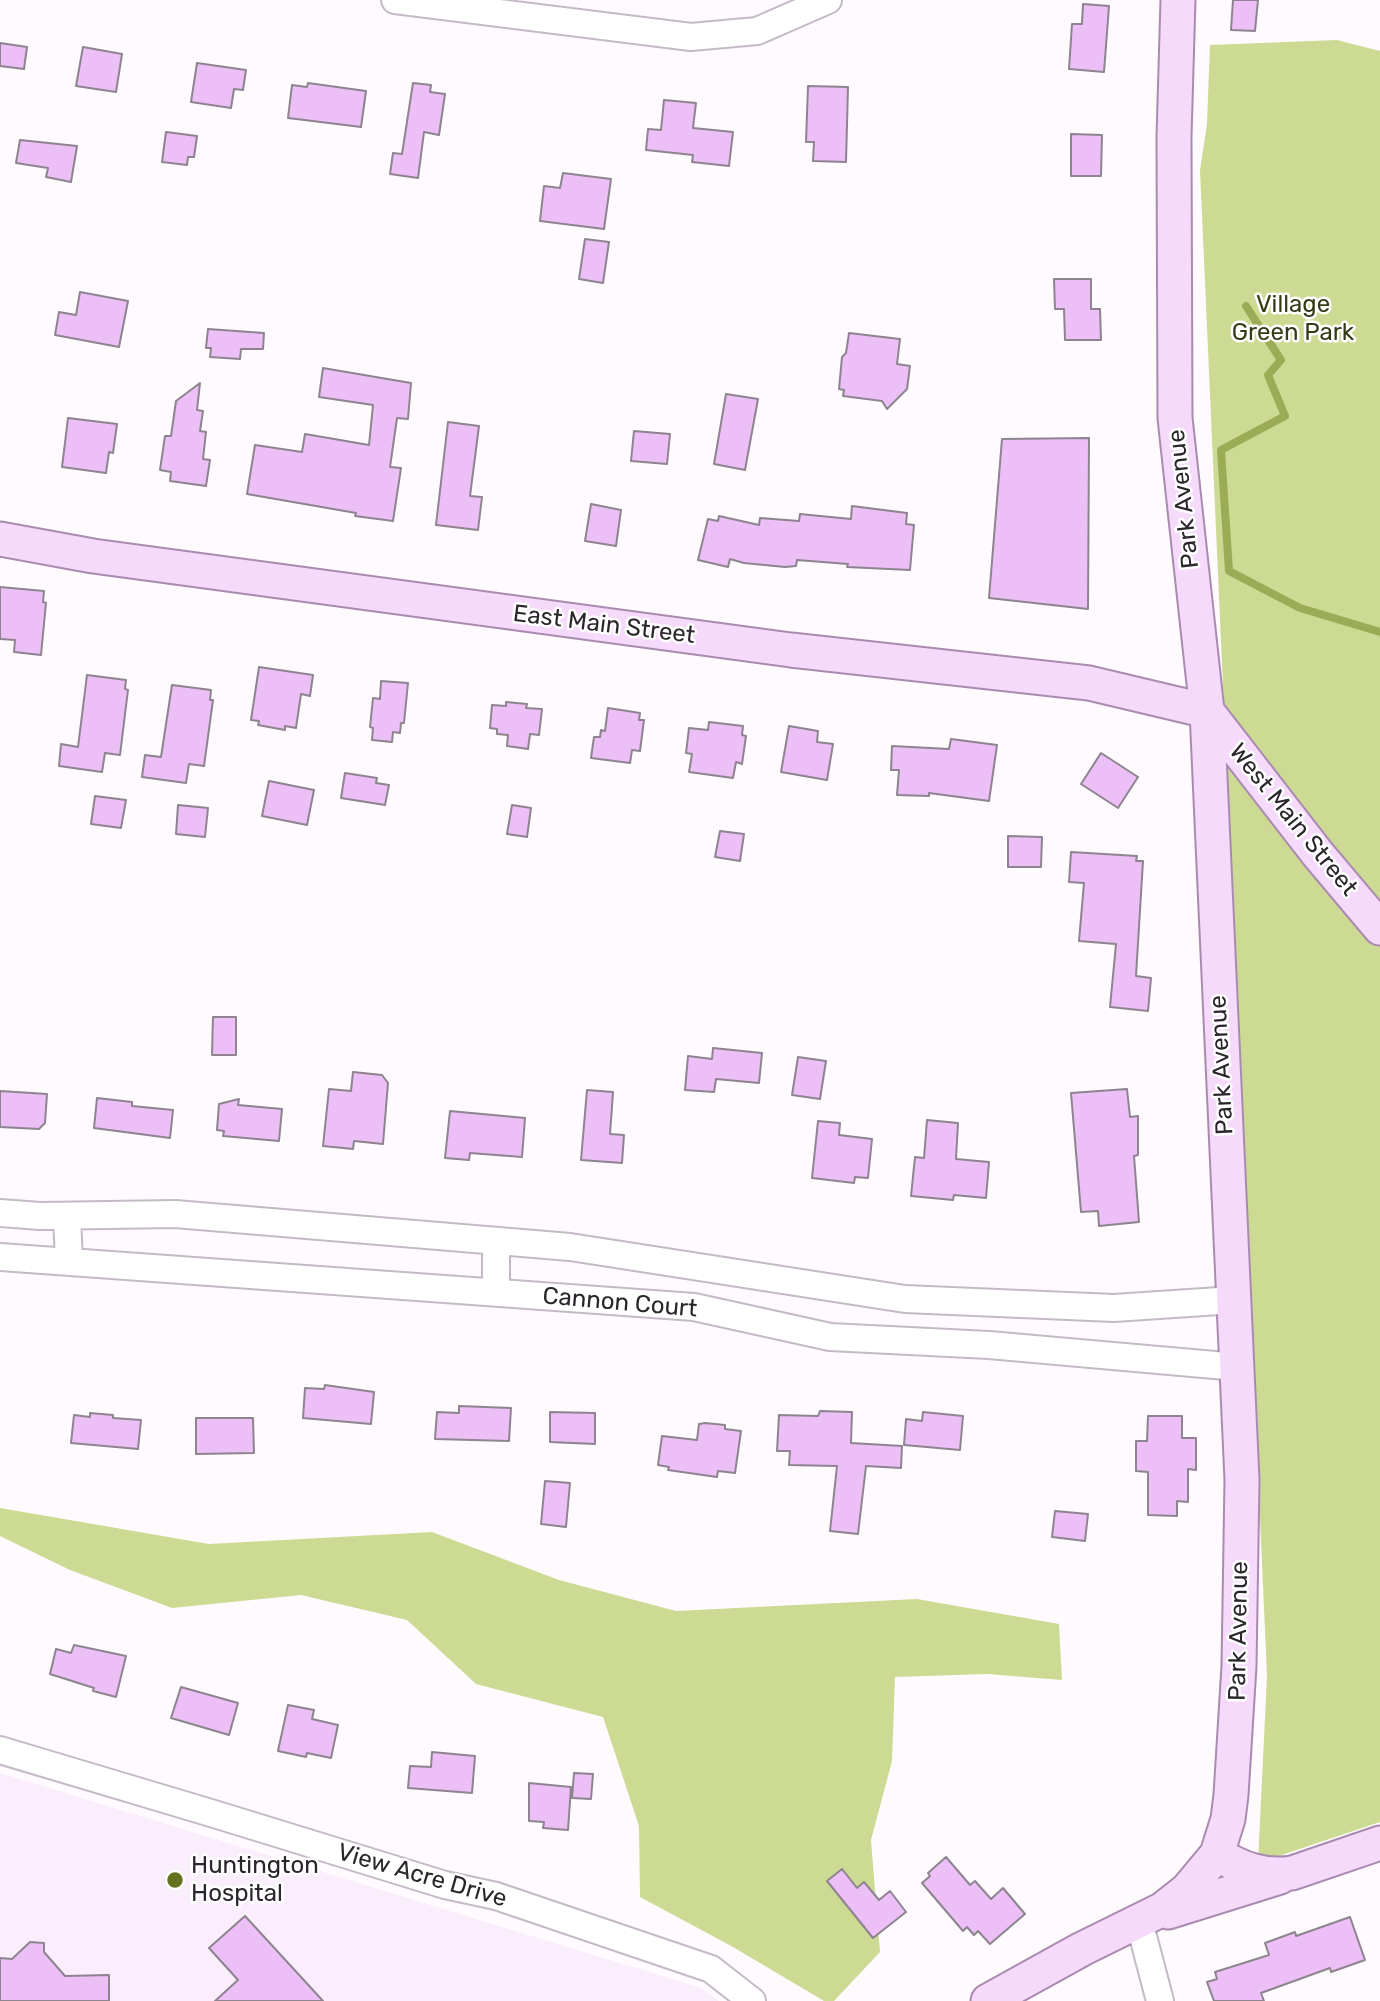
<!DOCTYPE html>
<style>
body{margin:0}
canvas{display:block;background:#fefafe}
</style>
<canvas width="1380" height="2001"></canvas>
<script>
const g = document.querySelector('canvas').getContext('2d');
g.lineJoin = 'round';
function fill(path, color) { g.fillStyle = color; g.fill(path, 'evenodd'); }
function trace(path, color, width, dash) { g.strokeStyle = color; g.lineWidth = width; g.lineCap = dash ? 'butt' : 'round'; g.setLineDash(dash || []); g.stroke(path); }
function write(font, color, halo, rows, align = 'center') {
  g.font = font + ' Rubik,sans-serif'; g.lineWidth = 5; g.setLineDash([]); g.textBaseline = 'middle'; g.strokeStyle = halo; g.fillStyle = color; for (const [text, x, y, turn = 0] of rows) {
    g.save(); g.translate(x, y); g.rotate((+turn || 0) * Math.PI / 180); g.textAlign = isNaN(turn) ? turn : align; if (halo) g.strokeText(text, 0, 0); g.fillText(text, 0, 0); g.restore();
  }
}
fill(new Path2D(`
 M0 1773 701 1988 719 2001H0Z`), '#faeefd');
fill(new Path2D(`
 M1337 40 1380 51V1822L1258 1863 1267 1675 1200 170 1207 124 1210 45Z
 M0 1508 209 1544 432 1532 559 1580 676 1611 917 1599 1059 1624 1062 1680 987 1674 895 1677 892 1761 871 1840 880 1952 834 2001H824L733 1947 640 1897 639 1826 603 1717 476 1684 407 1620 301 1595 172 1608 70 1570 0 1536Z`), '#cdda94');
trace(new Path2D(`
 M1246 306 1281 360 1268 375 1285 416 1221 450 1229 571 1300 608 1380 632`), '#9cab55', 8);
const building = new Path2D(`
 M1233 0H1258L1255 31 1231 30Z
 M1083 4 1109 6 1104 72 1069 69 1072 24H1082Z
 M0 43 27 47 24 69 0 66Z
 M83 47 122 54 116 92 76 86Z
 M197 63 246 70 243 90 234 89 231 108 191 102Z
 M308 83 366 91 361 127 288 118 292 85 307 87Z
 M413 83 431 85 430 92 445 94 439 135 424 132 418 178 390 174 393 153 402 154Z
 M808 86 848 87 846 162 813 161 814 142H806Z
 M664 100 696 103 693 128 733 132 729 166 692 162 693 155 646 150 648 129 661 130Z
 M166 132 197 136 194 157H188L187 165 162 162Z
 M1071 134 1102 135 1101 176H1071Z
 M20 140 77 146 71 182 46 177 48 168 16 163Z
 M563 173 611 179 604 229 540 221 544 186 560 188Z
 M585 239 609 242 603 283 579 279Z
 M1054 279H1091V309H1100L1101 340H1065L1064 309H1055Z
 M80 292 128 301 119 347 55 335 59 312 76 315Z
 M208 329 264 333 263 349H241L240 359 210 357 211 348H206Z
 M849 333 900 339 897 364 910 366 907 389 887 409 882 401 843 396 844 390 839 389 842 357 846 353Z
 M323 368 411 383 408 419 397 418 390 467 401 468 393 521 355 516 356 513 247 494 255 445 302 452 305 434 369 445 373 405 319 397Z
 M200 383 197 410 203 411 200 431 206 432 203 459 210 460 206 486 170 481 171 472 160 470 165 436H171L176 401Z
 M726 394 758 399 745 470 714 464Z
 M68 418 117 424 113 453 109 452 106 473 62 467Z
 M448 422 479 426 470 496 482 497 478 530 436 525Z
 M634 431 670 434 667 464 631 461Z
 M1089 438 1088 609 989 598 1002 439Z
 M591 504 621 510 616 546 585 541Z
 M852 506 907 513 906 524 914 525 910 570 847 567 848 564 797 560 796 566 785 567 744 563 730 559 728 567 698 560 708 519 718 521 719 516 759 525 760 518 799 521 800 514 851 519Z
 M0 587 44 591 43 602 46 603 41 655 14 652 15 640 0 639Z
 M259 667 313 675 310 696 301 694 296 728 285 726V730L258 725 259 721 251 720Z
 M87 675 126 680 125 689 128 690 120 755 105 753 102 772 59 766 61 744 78 747Z
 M381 681 408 683 404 723H401L400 733 393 732 392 742 372 740 373 728 370 727 373 698 380 699Z
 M172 685 211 690 210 700H213L204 766 189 764 186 783 142 777 145 755 161 757Z
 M506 702 527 704 526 708 542 709 539 735 530 734 528 749 507 746 508 735 497 734V729L490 728 492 705 506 706Z
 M608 708 640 713 639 720H644L640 751 632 750 630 763 591 758 594 737H600L601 730 605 731Z
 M709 722 743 726 742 735 746 736 742 764 736 762 733 778 689 772 692 754 686 753 689 728 708 730Z
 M789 726 818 731 817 742 833 744 827 780 781 772Z
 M951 739 997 745 989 801 929 793V796L897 795 899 770H891L892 746 949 749Z
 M1101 753 1138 777 1118 808 1081 784Z
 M345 773 377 778 376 783 389 785 385 805 341 798Z
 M269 781 314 790 307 825 262 816Z
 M95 796 126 800 121 828 91 824Z
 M178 805 208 808 205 837 176 834Z
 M512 805 531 808 527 837 507 834Z
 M720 831 744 834 740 861 715 857Z
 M1008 836 1042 837 1041 867H1008Z
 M1071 852 1137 856 1136 861H1143L1136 976 1151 978 1148 1011 1110 1007 1116 944 1079 941 1084 883 1069 882Z
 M213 1017H236V1055H212Z
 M713 1048 762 1053 759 1083 716 1079 714 1092 685 1090 688 1056 712 1059Z
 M798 1057 826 1061 820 1099 792 1095Z
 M353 1072 382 1075 388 1083 383 1144 354 1141 353 1149 323 1146 329 1089 351 1091Z
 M1127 1089 1130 1117 1138 1116V1155L1134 1156 1139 1222 1099 1226 1098 1211 1081 1212 1071 1093Z
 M587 1090 613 1092 610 1134 624 1135 622 1163 581 1160Z
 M0 1091 47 1094 45 1123 39 1129 0 1127Z
 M97 1098 132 1102V1106L173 1110 170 1138 94 1128Z
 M239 1099 238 1105 282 1109 279 1141 223 1136 224 1131 217 1130 219 1104Z
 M450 1111 525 1118 522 1157 470 1153 469 1160 445 1158Z
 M927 1120 958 1123 956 1159 989 1162 986 1198 954 1195 953 1200 911 1196 915 1157 924 1158Z
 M818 1121 840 1123 839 1135 872 1139 868 1178 855 1177 854 1183 812 1178Z
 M325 1385 374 1392 371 1424 303 1418 305 1388 324 1389Z
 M459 1406 511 1408 509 1441 435 1439 437 1412 459 1413Z
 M820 1411 852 1412 851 1443 902 1446 901 1468 866 1466 858 1534 830 1531 837 1466 789 1465 790 1451H777L779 1415 818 1416Z
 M550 1412 595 1413V1444L550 1442Z
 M923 1412 963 1416 960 1450 904 1445 906 1419 922 1421Z
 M90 1413 113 1415V1418L141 1420 138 1449 71 1443 74 1415 90 1417Z
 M1148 1416H1182V1438H1196V1470L1188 1469V1502L1177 1501V1516L1148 1515V1472L1136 1471V1441H1147Z
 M196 1418H253L254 1453 196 1454Z
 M705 1423 725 1425V1429L741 1431 735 1473 718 1471 717 1477 668 1470 669 1467 658 1465 662 1436 697 1440 699 1424Z
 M545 1481 570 1483 566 1527 541 1524Z
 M1055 1511 1088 1514 1085 1541 1052 1537Z
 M74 1645 126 1656 116 1697 93 1691 94 1688 50 1674 56 1649 71 1653Z
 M181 1687 238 1703 229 1735 171 1718Z
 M288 1705 314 1710 312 1719 338 1725 331 1758 307 1753 306 1757 278 1751Z
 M432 1752 475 1756 472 1793 408 1788 410 1766 431 1767Z
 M574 1773 593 1774 591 1799 572 1798Z
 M529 1783 571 1787 568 1830 543 1828 544 1822 529 1821Z
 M946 1857 970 1885 975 1881 991 1899 1003 1888 1025 1914 990 1944 978 1931 974 1935 967 1927 963 1931 922 1883 930 1876 928 1873Z
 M842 1869 857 1888 864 1882 879 1900 890 1891 906 1912 873 1938 827 1881Z
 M245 1916 323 2001H215L238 1980 209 1948Z
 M1350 1917 1365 1960 1331 1972 1330 1968 1261 1993 1264 2001H1214L1207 1982 1217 1979 1215 1972 1269 1955 1265 1943 1295 1932 1296 1936Z
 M30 1942 44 1943V1952L65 1976 109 1975V2001H0V1958L12 1959Z`);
fill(building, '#edbff7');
trace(building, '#8d848f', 2);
const minor = new Path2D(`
 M395 0 691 37 757 31 828 0
 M0 1213 40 1216 175 1214 570 1247 905 1299 1114 1308 1234 1300
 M67 1216 69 1262
 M0 1257 694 1307 830 1337 989 1345 1237 1367
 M496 1292V1241
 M0 1750 211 1813 445 1885 496 1896 711 1969 752 2001
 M1139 1921 1160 2001`);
const major = new Path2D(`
 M0 539 93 556 791 650 1089 683 1207 711
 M1207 711 1317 853 1380 928
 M1217 1854C1242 1869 1263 1877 1292 1873L1380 1843
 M1168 1912 1280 1877
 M988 2001 1082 1949 1163 1909 1187 1890 1217 1854 1228 1819 1231 1795 1239 1666 1242 1480 1207 711 1175 418 1174 137 1178 0`);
trace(minor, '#c4bac6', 30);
trace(major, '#aa8bb0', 37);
trace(minor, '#fff', 26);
trace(major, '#f5dafb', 33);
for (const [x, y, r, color] of [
 [175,1880,9,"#66721d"]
]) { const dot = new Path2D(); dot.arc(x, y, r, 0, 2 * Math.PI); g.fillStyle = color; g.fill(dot); trace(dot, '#fff', 2.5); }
write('24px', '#363b17', '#fff', [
 ["Village",1293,305],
 ["Green Park",1293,333]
]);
write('24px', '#2a262b', '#fff', [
 ["Park Avenue",1184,499,-96],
 ["East Main Street",604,625,7],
 ["West Main Street",1293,820,51],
 ["Park Avenue",1222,1065,-93],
 ["Cannon Court",620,1303,5],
 ["Park Avenue",1239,1631,-89],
 ["View Acre Drive",422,1876,16]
]);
write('24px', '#2a262b', '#fff', [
 ["Huntington",191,1866],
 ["Hospital",191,1894]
], 'left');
</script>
